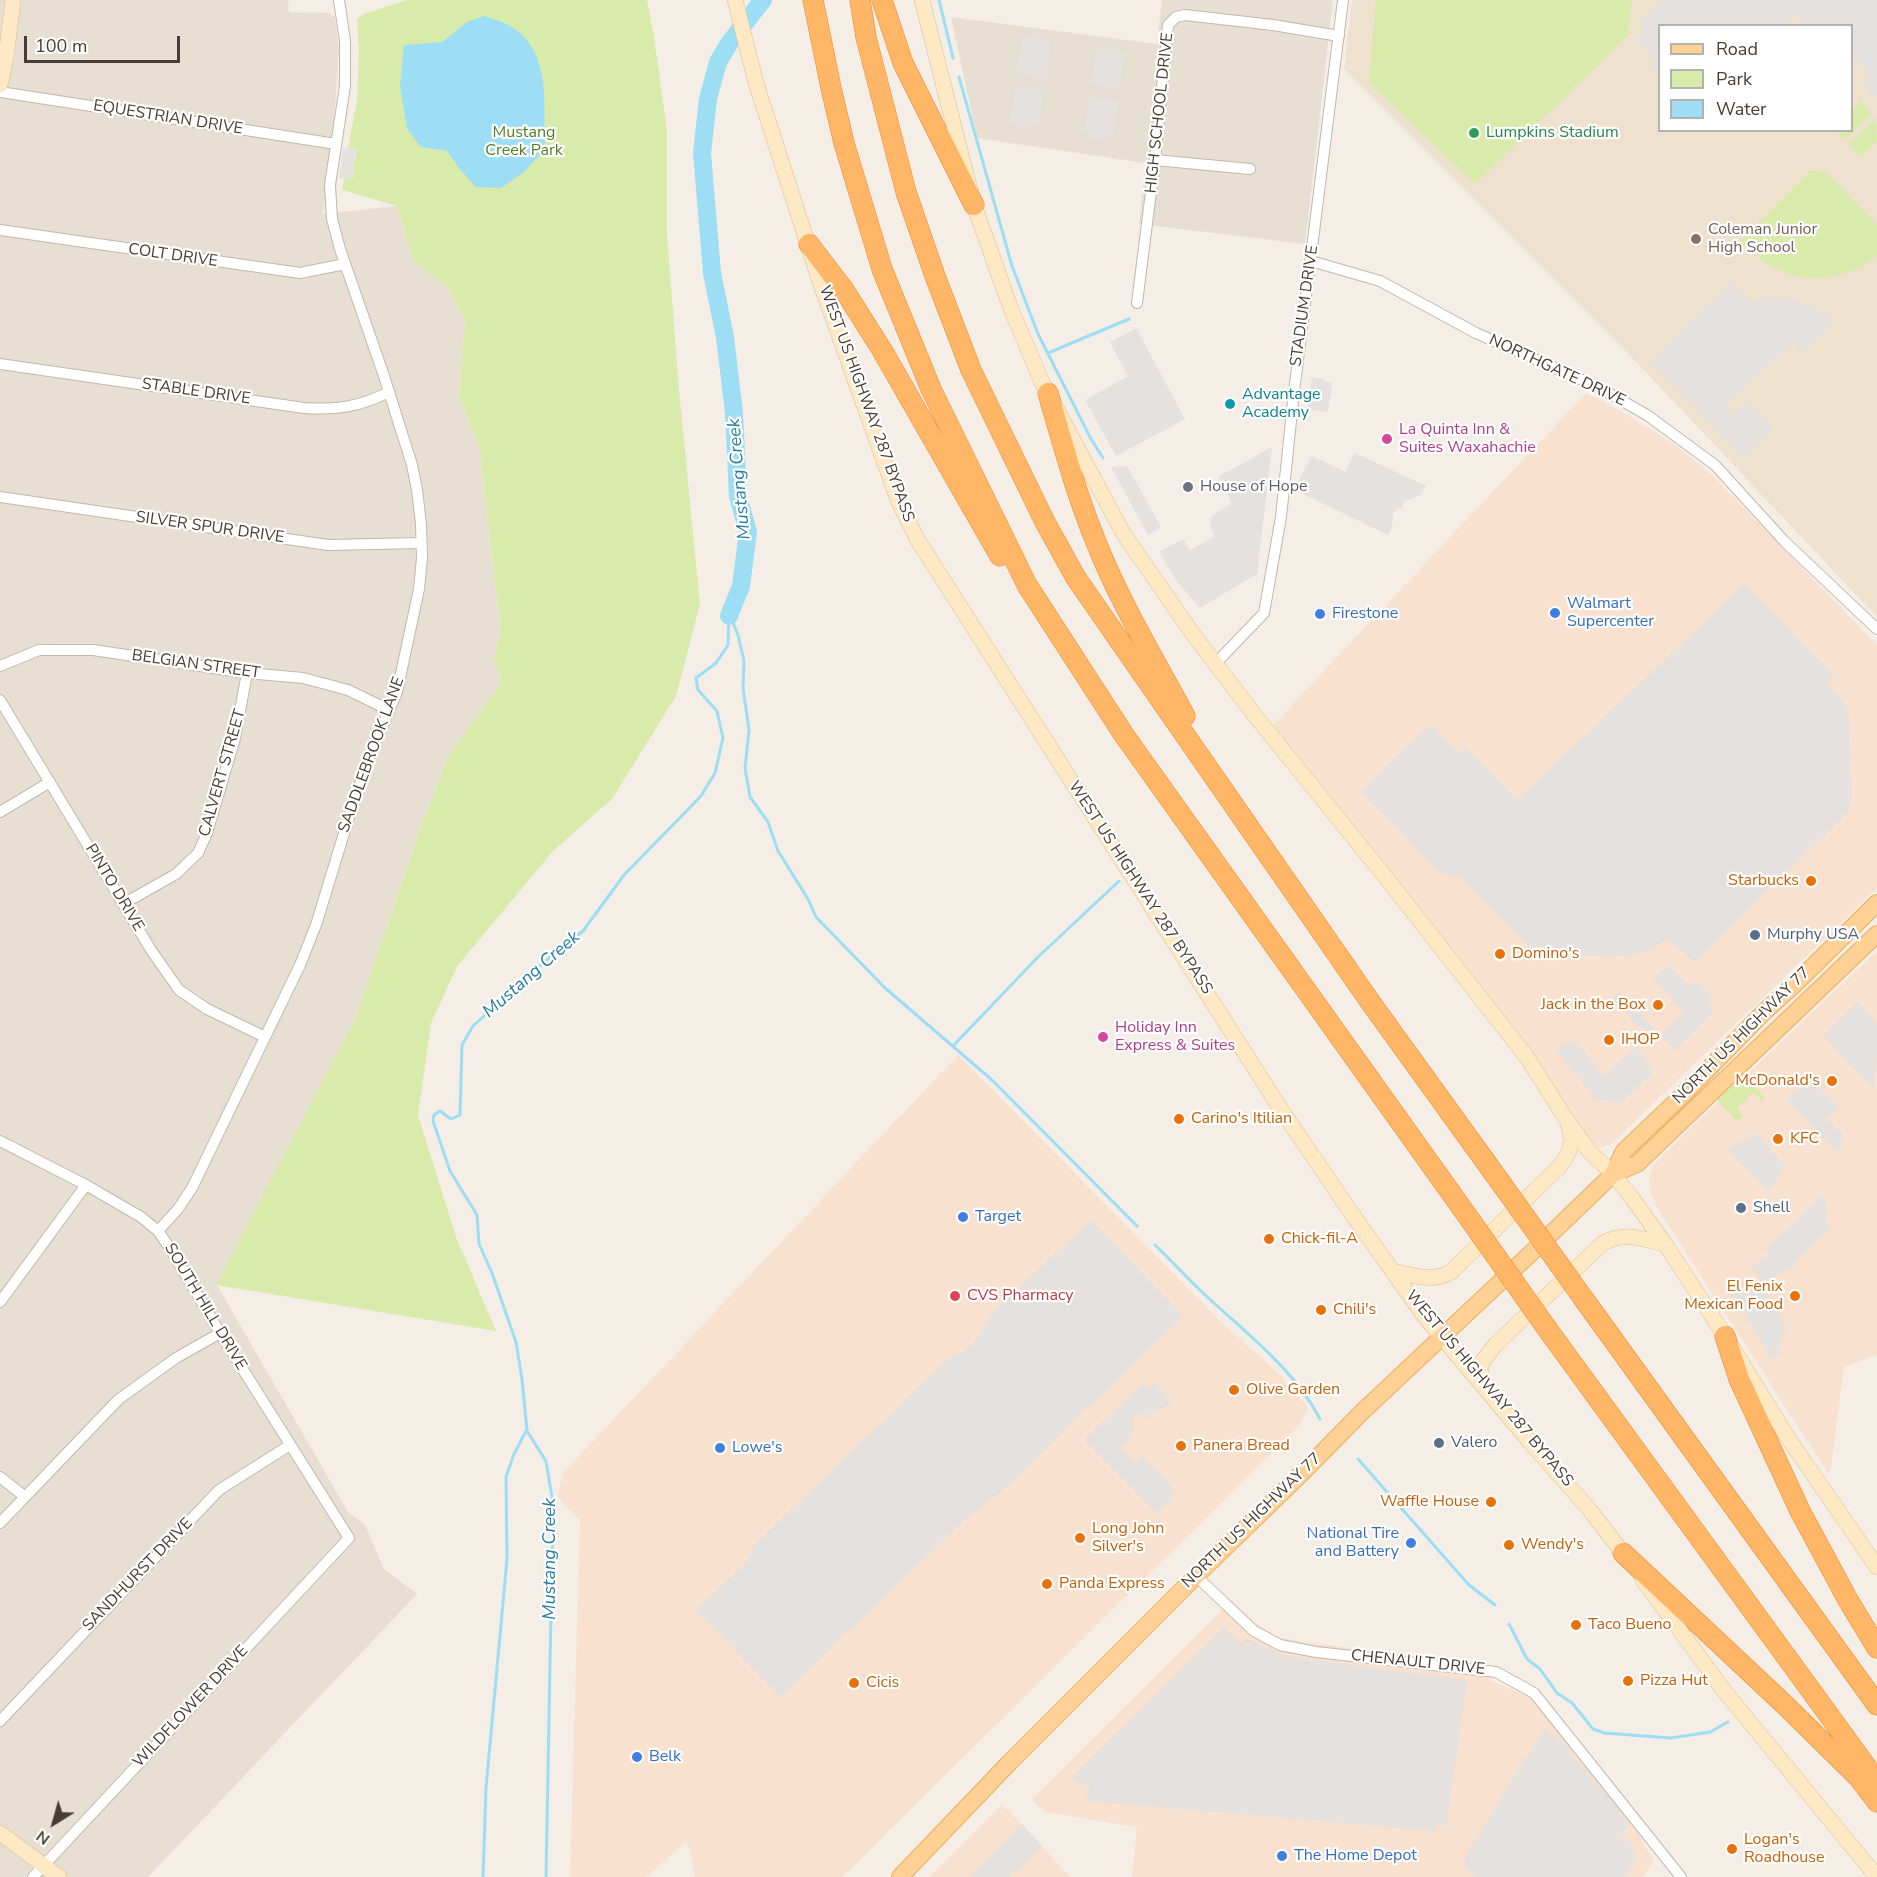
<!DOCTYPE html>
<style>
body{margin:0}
#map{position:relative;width:1877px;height:1877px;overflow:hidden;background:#f4eee6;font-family:"Nunito Sans",sans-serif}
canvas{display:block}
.legend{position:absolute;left:1658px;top:24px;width:195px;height:108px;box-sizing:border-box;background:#fff;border:2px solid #b5b1ae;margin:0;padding:8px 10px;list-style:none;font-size:18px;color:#473d34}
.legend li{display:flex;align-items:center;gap:12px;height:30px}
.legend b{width:30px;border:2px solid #b5b1ae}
.north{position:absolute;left:24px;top:1793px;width:60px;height:60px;-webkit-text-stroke:4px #fff;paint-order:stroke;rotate:217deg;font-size:16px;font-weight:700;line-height:24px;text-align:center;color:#473d34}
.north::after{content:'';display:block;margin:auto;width:21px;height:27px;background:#473d34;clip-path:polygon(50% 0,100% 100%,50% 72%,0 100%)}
.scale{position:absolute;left:24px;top:36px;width:156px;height:27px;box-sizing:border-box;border:3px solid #473d34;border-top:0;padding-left:8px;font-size:18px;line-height:21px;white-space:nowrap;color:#473d34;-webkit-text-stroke:4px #fff;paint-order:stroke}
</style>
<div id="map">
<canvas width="1877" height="1877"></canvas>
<ul class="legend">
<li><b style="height:8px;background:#ffd194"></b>Road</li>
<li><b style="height:16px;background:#d8ebab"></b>Park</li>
<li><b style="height:16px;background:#9ddef5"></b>Water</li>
</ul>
<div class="north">N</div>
<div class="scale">100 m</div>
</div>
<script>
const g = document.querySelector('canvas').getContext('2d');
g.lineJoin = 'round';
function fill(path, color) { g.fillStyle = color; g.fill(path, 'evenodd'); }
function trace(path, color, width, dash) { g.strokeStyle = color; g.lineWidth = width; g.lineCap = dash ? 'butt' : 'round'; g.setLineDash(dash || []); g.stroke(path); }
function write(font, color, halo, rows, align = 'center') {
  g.font = font + ' "Nunito Sans",sans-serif'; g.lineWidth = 4.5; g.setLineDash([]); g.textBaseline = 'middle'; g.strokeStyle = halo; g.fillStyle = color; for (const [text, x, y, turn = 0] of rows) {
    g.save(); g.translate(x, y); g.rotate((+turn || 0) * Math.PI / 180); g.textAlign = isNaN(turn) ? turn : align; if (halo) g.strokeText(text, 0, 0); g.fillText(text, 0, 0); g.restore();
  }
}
fill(new Path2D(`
 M0 0H288L289 12 329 13 335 17 339 49 334 121 323 214 397 206 414 261 448 288 465 320 459 397 479 445 501 633 494 659 502 682 448 756 415 844 356 1017 217 1285 348 1512 365 1525 384 1569 417 1594 148 1877H0Z
 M1162 0H1333L1305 244 1139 224 1145 163 977 138 951 17 1157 44Z`), '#e8dfd3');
fill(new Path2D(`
 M1586 393 1624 413 1676 446 1712 475 1877 645V888L1610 1145 1599 1147 1589 1140 1273 725Z
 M1877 951V1355L1844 1367 1831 1468 1828 1473 1656 1206 1650 1190 1649 1177 1653 1166 1673 1145Z
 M958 1055 1221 1322 1276 1371 1308 1407 1301 1424 842 1877H695L690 1851 686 1842 646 1877H570L580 1520 558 1497 562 1474Z
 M1232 1600 1254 1622 1279 1638 1460 1663 1467 1660 1491 1681 1511 1689 1532 1700 1546 1715 1634 1827 1654 1860 1643 1877H1132L1137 1827 1045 1812 1032 1799Z
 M1002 1804 1071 1877H929Z`), '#f8e1cf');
fill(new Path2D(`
 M1352 0H1877V617L1623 348 1344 69ZM1660 26H1852V130H1660Z`), '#eee1ce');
fill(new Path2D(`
 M407 0H647L654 37 667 130V235L679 390 700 604 676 696 612 799 553 851 458 965 431 1023 418 1115 456 1237 496 1331 216 1285 356 1017 415 844 448 756 502 682 494 659 501 632 479 445 459 397 465 320 448 288 414 261 397 206 342 190 344 178 352 179 357 149 348 148 357 100 359 52 357 19 364 14Z
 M1376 0H1632L1628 35 1475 184 1369 82Z
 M1860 101 1872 114 1845 140 1836 131 1852 130V109Z
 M1876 118 1877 141 1861 157 1849 144Z
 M1810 171 1825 172 1877 225V256C1848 280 1805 285 1773 267 1760 260 1750 250 1740 241Z
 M1744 1076 1765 1098 1762 1101 1754 1092 1737 1108 1743 1116 1737 1121 1717 1100 1718 1092 1734 1077Z`), '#d8ebab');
fill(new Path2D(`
 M1663 0H1877V99L1862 84 1870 75 1852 56V26L1805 25 1795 15 1785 25 1660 26 1659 76 1651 67 1654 58 1636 40 1644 32 1641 22Z
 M1031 34 1041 36V40L1051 42 1046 78 1017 74 1022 37 1030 38Z
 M1105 45 1116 46 1115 51 1125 52 1120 89 1091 85 1096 48 1104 49Z
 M1015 86 1044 90 1039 127 1030 125 1029 130 1018 128V124L1010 123Z
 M1089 96 1118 100 1114 137 1104 135 1103 140 1092 139 1093 134 1084 133Z
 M343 147 357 149 352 179 339 178Z
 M1732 282 1752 303 1770 296 1788 299 1811 306 1825 314 1833 322 1803 352 1793 343 1756 375 1725 406 1733 415 1746 402 1773 429 1744 458 1650 361Z
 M1136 328 1185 419 1116 456 1085 400 1128 376 1110 342Z
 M1312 377 1324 379V382L1332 383 1328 412 1308 409Z
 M1272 447 1257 574 1200 608 1175 579 1159 552 1183 539 1190 550 1215 536 1210 527 1212 516 1232 503 1218 477Z
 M1355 453 1426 486 1421 495 1405 501 1401 509 1397 507 1393 515 1392 528 1388 535 1299 492 1303 484 1298 482 1312 456 1345 472Z
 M1127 466 1161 527 1148 535 1111 467Z
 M1745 583 1832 674 1828 686 1846 705 1849 718 1852 797 1847 813 1694 962 1672 942 1665 941 1641 954 1614 956 1549 955 1530 947 1461 878 1440 873 1361 791 1431 724 1458 753 1465 747 1517 800Z
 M1668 965 1689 986 1696 981 1714 1000 1708 1006 1713 1012 1675 1050 1661 1035 1684 1012 1653 980Z
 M1619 992 1657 1032 1651 1039 1612 999Z
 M1857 1002 1877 1024V1059L1873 1089 1823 1036Z
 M1575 1041 1604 1076 1636 1047 1654 1071 1622 1102 1596 1100 1556 1050 1563 1045Z
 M1812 1080 1839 1109 1826 1118 1845 1137 1837 1152 1788 1101 1791 1093Z
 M1755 1133 1785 1166 1773 1185 1767 1191 1728 1150 1735 1144 1749 1140Z
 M1821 1196 1826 1202 1827 1222 1831 1227 1795 1261 1793 1267 1762 1284 1751 1265 1769 1256 1765 1248 1774 1242Z
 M1091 1220 1183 1316 1002 1491 963 1521 780 1697 696 1610 749 1559 753 1546 949 1358 963 1352 977 1339 993 1311Z
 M1749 1278 1754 1288 1762 1285 1789 1332 1782 1336 1778 1355 1771 1359 1731 1288Z
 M1143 1383 1148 1389 1154 1383 1172 1402 1166 1407 1152 1411 1146 1418 1139 1412 1134 1416 1133 1435 1121 1447 1136 1462 1142 1456 1175 1490 1169 1497 1171 1499 1156 1513 1084 1440Z
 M1224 1627 1241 1643 1246 1638 1266 1648 1291 1657 1467 1680 1446 1826 1437 1825 1436 1831 1087 1801 1089 1786 1079 1784 1072 1777Z
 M1544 1729 1570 1748 1567 1753 1591 1774 1589 1777 1609 1796 1629 1824 1621 1837 1631 1843 1637 1858 1625 1877H1476L1464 1866 1465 1857Z
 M1022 1824 1043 1847 1017 1873 1012 1868 1010 1877H970Z`), '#e5e1de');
fill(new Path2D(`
 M484 16C492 19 503 21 510 26 553 51 543 107 545 149L524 172 501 188 476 187 459 168 447 151 421 147 407 129 400 87 404 45 442 42 467 22Z`), '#9ddef5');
trace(new Path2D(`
 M939 0 953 58
 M959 77 1012 266 1038 334 1091 439 1103 458
 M1048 353 1129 319
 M731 618 738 635 744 661 743 688 749 730 745 768 750 797 768 822 778 851 808 899 816 917 884 987 992 1080 1137 1226
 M953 1046 1037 958 1119 881
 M1155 1245C1171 1260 1185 1276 1201 1291 1243 1331 1293 1367 1320 1419
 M1358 1459 1469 1585 1495 1605
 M1509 1624 1527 1659 1540 1669 1557 1693 1572 1703 1593 1729 1605 1733 1671 1738 1710 1732 1728 1722
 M483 1877 486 1788 507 1559 506 1477 514 1454 526 1431
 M546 1877 553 1503 546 1461 527 1431 522 1379 516 1342 492 1273 479 1244 477 1215 450 1171 433 1121 434 1115 440 1111 451 1119 460 1115 462 1045 473 1026 550 957 583 931 624 875 701 796 715 773 723 738 717 711 698 690 696 678 716 663 728 645 729 616`), '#9ddef5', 3);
trace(new Path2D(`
 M729 616 741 586 748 532 738 496 734 413 725 337 712 273 702 153 708 99 718 62 730 42 763 0`), '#9ddef5', 18);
const street = new Path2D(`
 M0 92 336 144
 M1155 160 1250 169
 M0 230 300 273 345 264
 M1311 261 1380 281 1476 333 1596 386 1647 415 1715 465 1785 542 1877 629
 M1137 303 1155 160 1168 25 1176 17 1185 15 1273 25 1339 36
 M0 364 304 408C337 410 359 407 389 392
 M0 497 328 545 421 543
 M1215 664 1264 613 1281 517 1294 392 1343 0
 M0 666 39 650H93L247 673 303 678 348 690 389 710
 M0 700 151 950 179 990 207 1009 265 1037
 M0 812 50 782
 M123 904 176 874 198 853 207 833 235 738 247 673
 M0 1141 86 1185 141 1217 158 1231 169 1247 220 1333 349 1538 33 1877
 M158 1231 178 1209 192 1188 300 965 316 925 349 817 369 757 397 692 419 589 422 558 421 524 417 490 412 465 384 376 340 249 332 219 330 185 345 86V41L339 0
 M0 1302 86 1185
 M0 1477 24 1496
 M0 1523 119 1399 176 1358 220 1333
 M1196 1576 1254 1631 1280 1645 1316 1652 1496 1672 1534 1693 1681 1877
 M0 1721 219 1490 290 1445`);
const secondary = new Path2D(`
 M735 0 756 83 820 282 898 500 917 539 1280 1108 1352 1214 1425 1317 1530 1442 1589 1509 1629 1561
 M922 0 974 205 1011 309 1041 380 1123 533 1195 637 1253 713 1391 884 1526 1056 1566 1119 1589 1151 1613 1174 1632 1198 1665 1244 1725 1336 1790 1441 1877 1567
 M0 85 6 57 13 0
 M1393 1271C1413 1275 1432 1283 1451 1272L1560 1166C1571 1152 1574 1141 1568 1124
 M1479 1381 1482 1362 1496 1344 1603 1243C1627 1231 1641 1239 1665 1244
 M1643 1580 1725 1692 1877 1877
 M0 1833 59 1877`);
const primary = new Path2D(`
 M1613 1174 1637 1164 1877 934
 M900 1877 1010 1762 1196 1576 1304 1471 1363 1411 1529 1255 1613 1174 1624 1151 1687 1091 1763 1013 1794 985 1877 903`);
const highway = new Path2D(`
 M813 0 831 88 844 143 882 269 931 389 1027 585 1124 735 1471 1221
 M860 0 866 37 906 192 935 276 971 370 1045 522 1076 578 1371 1003 1506 1190
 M882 0 903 63 974 205
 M809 244 844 290 882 350 1000 556
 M1048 393C1062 441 1075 490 1094 537 1118 599 1153 657 1185 716
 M1583 1298 1877 1705
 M1548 1330 1877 1781
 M1725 1336 1739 1379 1800 1511 1848 1600 1877 1648
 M1623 1553 1785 1705 1858 1777 1877 1802`);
trace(street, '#c3b7aa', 12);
trace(secondary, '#dbbe94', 16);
trace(primary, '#ecac5b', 18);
trace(highway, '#e9882b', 21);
trace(street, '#fff', 10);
trace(secondary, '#ffe9c5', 15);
trace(primary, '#ffd194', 16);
trace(highway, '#ffb666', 20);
const highwayBridge = new Path2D(`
 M1506 1190 1583 1298
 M1471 1221 1548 1330`);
trace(highwayBridge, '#e9882b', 21, []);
trace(highwayBridge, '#ffb666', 20);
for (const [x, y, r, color] of [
 [1474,133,6,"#2e9e5b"],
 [1696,239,6,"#8d6e63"],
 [1230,404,6,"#0f9aa8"],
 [1387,439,6,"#d1479c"],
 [1188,487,6,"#6b7280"],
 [1555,613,6,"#3f7fe0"],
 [1320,614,6,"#3f7fe0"],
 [1811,881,6,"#e8710a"],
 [1755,935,6,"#5c6f8a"],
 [1500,954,6,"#e8710a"],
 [1658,1005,6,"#e8710a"],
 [1103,1037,6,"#d1479c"],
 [1609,1040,6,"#e8710a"],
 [1832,1081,6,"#e8710a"],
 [1179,1119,6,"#e8710a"],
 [1778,1139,6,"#e8710a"],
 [1741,1208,6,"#5c6f8a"],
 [963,1217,6,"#3f7fe0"],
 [1269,1239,6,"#e8710a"],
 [955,1296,6,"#e0444e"],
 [1795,1296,6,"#e8710a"],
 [1321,1310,6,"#e8710a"],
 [1234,1390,6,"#e8710a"],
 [1439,1443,6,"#5c6f8a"],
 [1181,1446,6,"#e8710a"],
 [720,1448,6,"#3f7fe0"],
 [1491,1502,6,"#e8710a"],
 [1080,1538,6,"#e8710a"],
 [1411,1543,6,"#3f7fe0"],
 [1509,1545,6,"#e8710a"],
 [1047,1584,6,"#e8710a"],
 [1576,1625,6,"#e8710a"],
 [1628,1681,6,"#e8710a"],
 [854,1683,6,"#e8710a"],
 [637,1757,6,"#3f7fe0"],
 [1732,1849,6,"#e8710a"],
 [1282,1856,6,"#3f7fe0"]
]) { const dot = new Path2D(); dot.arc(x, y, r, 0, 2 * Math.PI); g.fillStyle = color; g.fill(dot); trace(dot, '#fff', 2); }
write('16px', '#473d34', '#fff', [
 ["HIGH SCHOOL DRIVE",1160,113,-84],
 ["EQUESTRIAN DRIVE",168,118,9],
 ["COLT DRIVE",173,256,8],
 ["STADIUM DRIVE",1305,306,-82],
 ["NORTHGATE DRIVE",1557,371,25],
 ["STABLE DRIVE",196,392,8],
 ["WEST US HIGHWAY 287 BYPASS",866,404,70],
 ["SILVER SPUR DRIVE",210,528,8],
 ["BELGIAN STREET",196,665,8],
 ["SADDLEBROOK LANE",372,755,-70],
 ["CALVERT STREET",223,773,-74],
 ["PINTO DRIVE",114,888,59],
 ["WEST US HIGHWAY 287 BYPASS",1140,888,57],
 ["NORTH US HIGHWAY 77",1742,1036,-45],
 ["SOUTH HILL DRIVE",205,1307,59],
 ["WEST US HIGHWAY 287 BYPASS",1489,1389,50],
 ["NORTH US HIGHWAY 77",1252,1521,-44],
 ["SANDHURST DRIVE",138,1575,-46],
 ["CHENAULT DRIVE",1418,1663,6],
 ["WILDFLOWER DRIVE",191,1707,-47]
]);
write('16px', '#527d23', '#fff', [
 ["Mustang",524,133],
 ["Creek Park",524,151]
]);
write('16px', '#27864d', '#fff', [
 ["Lumpkins Stadium",1486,133]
], 'left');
write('16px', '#785e54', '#fff', [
 ["Coleman Junior",1708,230],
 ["High School",1708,248]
], 'left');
write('16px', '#0d838f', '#fff', [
 ["Advantage",1242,395],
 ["Academy",1242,413]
], 'left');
write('16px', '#b23c85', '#fff', [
 ["La Quinta Inn &",1399,430],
 ["Suites Waxahachie",1399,448],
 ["Holiday Inn",1115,1028],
 ["Express & Suites",1115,1046]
], 'left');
write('16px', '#5b616d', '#fff', [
 ["House of Hope",1200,487]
], 'left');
write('16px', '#366cbe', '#fff', [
 ["Walmart",1567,604],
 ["Supercenter",1567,622],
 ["Firestone",1332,614],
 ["Target",975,1217],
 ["Lowe's",732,1448],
 ["National Tire",1399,1534,"right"],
 ["and Battery",1399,1552,"right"],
 ["Belk",649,1757],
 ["The Home Depot",1294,1856]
], 'left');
write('16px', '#c56008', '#fff', [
 ["Starbucks",1799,881,"right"],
 ["Domino's",1512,954],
 ["Jack in the Box",1646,1005,"right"],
 ["IHOP",1621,1040],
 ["McDonald's",1820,1081,"right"],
 ["Carino's Itilian",1191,1119],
 ["KFC",1790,1139],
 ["Chick-fil-A",1281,1239],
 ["El Fenix",1783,1287,"right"],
 ["Mexican Food",1783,1305,"right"],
 ["Chili's",1333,1310],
 ["Olive Garden",1246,1390],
 ["Panera Bread",1193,1446],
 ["Waffle House",1479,1502,"right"],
 ["Long John",1092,1529],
 ["Silver's",1092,1547],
 ["Wendy's",1521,1545],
 ["Panda Express",1059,1584],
 ["Taco Bueno",1588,1625],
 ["Pizza Hut",1640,1681],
 ["Cicis",866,1683],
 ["Logan's",1744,1840],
 ["Roadhouse",1744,1858]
], 'left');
write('16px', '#4e5e75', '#fff', [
 ["Murphy USA",1767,935],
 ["Shell",1753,1208],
 ["Valero",1451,1443]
], 'left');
write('16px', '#be3a42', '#fff', [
 ["CVS Pharmacy",967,1296]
], 'left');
write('italic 18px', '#237ea2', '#fff', [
 ["Mustang Creek",740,479,-95],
 ["Mustang Creek",532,975,-41],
 ["Mustang Creek",551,1559,-90]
]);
</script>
